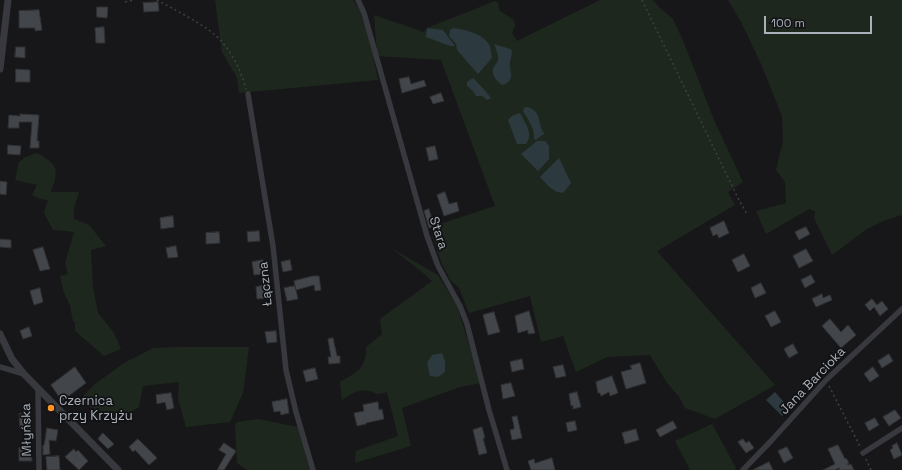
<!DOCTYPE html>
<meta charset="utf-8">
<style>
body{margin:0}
#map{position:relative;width:902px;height:470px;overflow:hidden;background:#171719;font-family:"Space Grotesk",sans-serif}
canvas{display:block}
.scale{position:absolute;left:764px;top:16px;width:108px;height:18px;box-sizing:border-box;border:2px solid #a8b0ba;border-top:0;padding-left:5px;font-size:12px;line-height:14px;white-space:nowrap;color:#a8b0ba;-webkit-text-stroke:3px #121214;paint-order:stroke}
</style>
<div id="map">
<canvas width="902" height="470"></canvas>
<div class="scale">100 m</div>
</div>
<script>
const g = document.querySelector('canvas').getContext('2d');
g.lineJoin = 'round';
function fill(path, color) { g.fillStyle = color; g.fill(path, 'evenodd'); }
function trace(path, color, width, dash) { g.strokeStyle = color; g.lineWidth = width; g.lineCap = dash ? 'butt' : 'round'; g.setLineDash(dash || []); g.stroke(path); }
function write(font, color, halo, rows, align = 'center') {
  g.font = font + ' "Space Grotesk",sans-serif'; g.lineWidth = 3.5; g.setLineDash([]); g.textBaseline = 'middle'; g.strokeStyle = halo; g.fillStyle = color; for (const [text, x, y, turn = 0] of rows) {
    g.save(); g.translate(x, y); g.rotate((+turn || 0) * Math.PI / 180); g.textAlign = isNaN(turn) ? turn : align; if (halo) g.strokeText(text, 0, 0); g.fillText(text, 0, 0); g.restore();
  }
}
fill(new Path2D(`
 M215 0H353L361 12 362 19 366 20 378 80 239 93 237 78 222 52Z
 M600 0H653L660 8 673 19 684 43 714 120 743 182 728 192 735 205 657 251 775 385 715 419 685 408 679 397 667 383 650 355 607 357 576 372 563 336 541 342 530 296 469 313 459 288 451 281 441 262 433 236 440 224 495 206 441 60 377 56 374 15 424 32 427 28 495 1 498 3 500 11 514 20 515 26 512 33 517 41Z
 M728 0H902V215L886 220 867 229 832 255 814 218 815 211 809 209 766 234 756 211 786 203 785 182 776 170 783 141 782 116 762 66 742 24Z
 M35 153C40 154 43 156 47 159 61 168 55 179 51 192H79L74 208V219L89 225 106 246 91 250 93 287 98 313 114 333 121 349 104 356 75 331V322H73L70 305 64 293 60 276 68 274 65 263 74 232 53 230 44 213 48 200 40 199 32 195 37 185 15 180 19 162 24 158Z
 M391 248 438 275 457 306 481 383 460 387 402 408 411 446 355 463 356 451 398 436 387 392C374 396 379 393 369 391 358 389 350 395 342 400L340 382C356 372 367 369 366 347L382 334 380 319 432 281 422 272Z
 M179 347H249L243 393 230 422 186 427 178 399 179 382 143 386 139 407 118 420 125 413 111 417 78 401 95 384 124 363 153 348Z
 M258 419 298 427 310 470H247L237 463 235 426 237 422Z
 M712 424 736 468 735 470H690L675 441Z`), '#1e271e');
fill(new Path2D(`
 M427 28 443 30 455 46H450L426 37Z
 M453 28C466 30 483 33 490 46 491 49 491 55 492 58L478 74 457 50 456 44 449 36 450 30Z
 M494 44 510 49 512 51C512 57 509 62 510 67 510 68 511 73 511 73 512 79 508 84 502 85 498 82 491 75 493 69 494 66 497 63 498 60 499 55 496 49 494 44Z
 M473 78C480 85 486 91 491 98L487 100 482 96H476L473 91 467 86V82Z
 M527 107C544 112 536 125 545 134L542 135 536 140 534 139C535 129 528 119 523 111L524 108Z
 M520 113C525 123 534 134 526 144H517L508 120C511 116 515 114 520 113Z
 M537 141H545L549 146V159L538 171 521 154Z
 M559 158 571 183 563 193C553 193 547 184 540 177Z
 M442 353 445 361V372L438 377 430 376 427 363 432 355Z
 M775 392 790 409 782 416 766 400Z`), '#2c393e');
const building = new Path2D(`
 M158 2 159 11 144 12 143 3Z
 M97 7H108L107 18 97 17Z
 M39 10 42 30 35 31V28H19V11Z
 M104 27 105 43H96L95 28Z
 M16 47H25V58L15 57Z
 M16 69 30 70V82H16Z
 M409 77 411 84 424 80 426 86 402 93 399 79Z
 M441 93 444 101 433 104 430 97Z
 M20 114 39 115 37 141H39V148H30L32 122H19V128H8L9 115 20 116Z
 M8 145 21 146 20 155 8 154Z
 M435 146 438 159 429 161 426 148Z
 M0 181 7 182 6 195 0 194Z
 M445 192 449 204 457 202 459 211 444 216 437 195Z
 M429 209 434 226 429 228 424 211Z
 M173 216 174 227 161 229 160 218Z
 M724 221 729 233 719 238 717 234 713 236 710 228Z
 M806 227 810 234 799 240 795 232Z
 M259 231 260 241 248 242 247 232Z
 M219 232 220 243 206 244V233Z
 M0 239 11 240V248L0 247Z
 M176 246 178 257 168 258 166 248Z
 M43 247 50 269 40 271 33 250Z
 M806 249 813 261 799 268 793 256Z
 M744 254 750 266 738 272 732 260Z
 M263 260 265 274 254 275 252 262Z
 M290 260 292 270 283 272 281 262Z
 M811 275 815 282 805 288 801 280Z
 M313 276H319L321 290 315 291 314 285 296 290 294 281Z
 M761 283 766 293 755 298 751 288Z
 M266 285 268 298 257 299 256 287Z
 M295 286 298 299 287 301 284 288Z
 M40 288 43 302 34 305 30 291Z
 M822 294 823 298 830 295 832 300 816 307 812 299Z
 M872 299 877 305 882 301 888 309 880 316 874 307 870 311 865 305Z
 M529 311 535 333 528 334V330L518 333 515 316Z
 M775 311 781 322 771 327 765 316Z
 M494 312 500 332 488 335 483 315Z
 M830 319 841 332 848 325 856 335 841 348 822 326Z
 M29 327 32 336 23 339 20 331Z
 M276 331 277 342 267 343 265 332Z
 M333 338 337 356H340V363L329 364 328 357H331L328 339Z
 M793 344 798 353 789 358 784 349Z
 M889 354 893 361 882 368 878 361Z
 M522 359 524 369 512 372 510 362Z
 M640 363 646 383 626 389 621 372 632 369 630 366Z
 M563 365 566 376 556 378 553 367Z
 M75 367 86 383 62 401 51 385Z
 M873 367 879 376 870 382 864 374Z
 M315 368 318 379 306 382 303 371Z
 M612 376 618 393 610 396 609 392 601 396 600 393H598L596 382Z
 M511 383 515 396 503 399 501 385Z
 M577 392 581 407 573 409V405L571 406 569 394Z
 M171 393 174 408 167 410 165 402 157 404 156 395Z
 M287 399 289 413 281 415 280 411 274 412 272 402Z
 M378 402 379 410 382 409 384 419 366 423V424L357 426 354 413 364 411 363 405Z
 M895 410 901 418 889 426 883 417Z
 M31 413V429H20L19 414Z
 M517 416 522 438 512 440 510 430 514 429V426L512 417Z
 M875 418 879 425 869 431 865 423Z
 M575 421 577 430 568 432 566 423Z
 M673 421 677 428 660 437 656 430Z
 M482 427 485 438H483L487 453 479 455 473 430Z
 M47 428 58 430 56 441 49 440 50 454 43 455V445H44Z
 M636 429 639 440 625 444 622 433Z
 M103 433 114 444 108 449 98 439Z
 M138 439 157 458 149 465 135 450 133 452 129 447Z
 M743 439 746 443 749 441 754 448 746 453 738 442Z
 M224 443 236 451 224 470H217L226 454 219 450Z
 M897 443 902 455 894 459 890 450 893 448 892 446Z
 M838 445 845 459 846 458 849 463 847 464 848 465 851 464 854 470H838L840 469 839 468 835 470H823L835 464 828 449Z
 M26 447V451H31L32 461H19V448Z
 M787 447 793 458 784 463 778 451Z
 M74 449 76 452 78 450 88 461 79 470 65 457Z
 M59 456 60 470H47L46 457Z
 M552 458 555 470H531L528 461 534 459 535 463Z
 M769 462 773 470H753Z`);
fill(building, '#424549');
trace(building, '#303135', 1);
trace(new Path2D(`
 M157 0C175 10 210 27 222 42 234 56 241 71 246 89
 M642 0 738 198 747 214
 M125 2 135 0
 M829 386 861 448
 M866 459 871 470`), '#3d4145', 1.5, [2, 3]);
trace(new Path2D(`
 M358 0 364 13 427 236 438 266 460 306 467 324 489 410 507 470
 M248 94 273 246 286 370 296 412 313 470
 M0 367 24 374
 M38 389 39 470
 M863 453 902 428
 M743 470 771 441 826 380 902 309`), '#37393e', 5.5);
trace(new Path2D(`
 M0 69 8 0
 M0 334 12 359 24 374 118 470`), '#37393e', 7);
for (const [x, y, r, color] of [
 [51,408,4,"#fe9529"]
]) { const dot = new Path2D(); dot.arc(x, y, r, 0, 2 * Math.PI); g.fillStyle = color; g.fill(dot); trace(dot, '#121214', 1.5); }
write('13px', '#a8b0ba', '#121214', [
 ["Stara",438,233,72],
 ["Łączna",266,284,-96],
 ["Jana Barcioka",813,381,-46],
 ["Młyńska",27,430,-91]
]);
write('13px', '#a8b0ba', '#121214', [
 ["Czernica",59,401],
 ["przy Krzyżu",59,416]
], 'left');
</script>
